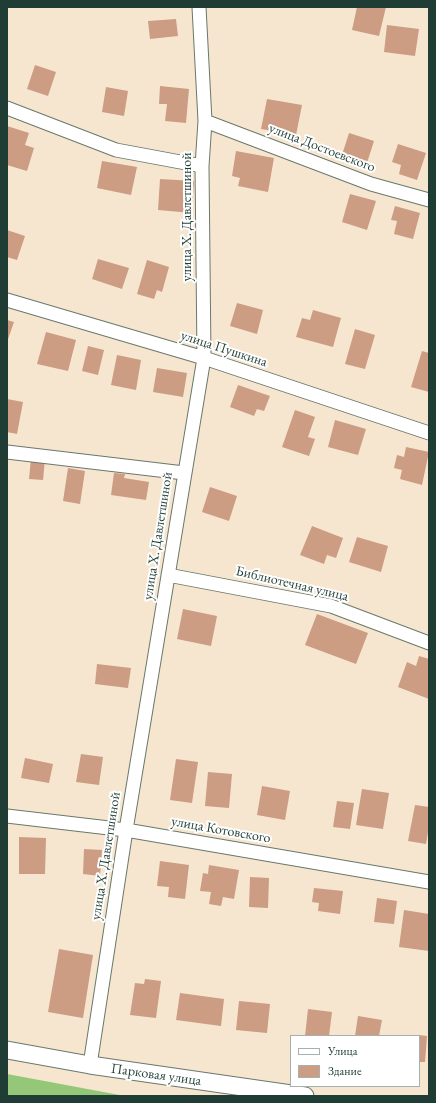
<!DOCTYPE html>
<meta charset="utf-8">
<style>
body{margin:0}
#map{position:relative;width:436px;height:1103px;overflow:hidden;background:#f6e6d0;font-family:"EB Garamond",serif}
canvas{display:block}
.frame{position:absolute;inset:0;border:8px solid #1f3d34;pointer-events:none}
.legend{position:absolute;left:290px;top:1035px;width:130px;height:52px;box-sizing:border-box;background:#fff;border:1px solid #a5b1ae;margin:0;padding:5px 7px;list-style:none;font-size:12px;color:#1f3d34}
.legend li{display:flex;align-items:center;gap:8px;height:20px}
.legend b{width:20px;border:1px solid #a5b1ae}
</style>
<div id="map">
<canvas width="436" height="1103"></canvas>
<div class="frame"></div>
<ul class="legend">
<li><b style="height:5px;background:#fff"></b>Улица</li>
<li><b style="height:11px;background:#cc9c83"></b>Здание</li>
</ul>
</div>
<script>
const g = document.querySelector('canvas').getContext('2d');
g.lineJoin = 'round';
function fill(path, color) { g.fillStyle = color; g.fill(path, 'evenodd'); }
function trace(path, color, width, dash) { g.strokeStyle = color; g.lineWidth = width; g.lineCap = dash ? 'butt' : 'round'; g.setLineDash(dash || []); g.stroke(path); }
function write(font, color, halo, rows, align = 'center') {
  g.font = font + ' "EB Garamond",serif'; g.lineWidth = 4; g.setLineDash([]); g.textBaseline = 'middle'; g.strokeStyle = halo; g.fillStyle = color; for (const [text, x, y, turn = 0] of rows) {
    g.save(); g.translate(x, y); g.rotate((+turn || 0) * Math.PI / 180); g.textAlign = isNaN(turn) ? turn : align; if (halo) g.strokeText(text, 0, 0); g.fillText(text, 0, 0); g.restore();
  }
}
fill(new Path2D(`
 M7 1074 125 1096H7Z`), '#95c778');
fill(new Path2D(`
 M357 7H386L379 36 352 30Z
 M176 19 178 36 150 39 148 21Z
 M387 25 419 29 415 56 384 52Z
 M35 65 56 72 48 96 27 89Z
 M160 86 189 89 186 123 165 121 167 104H159Z
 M106 87 128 91 124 116 102 112Z
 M267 99 302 105 296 135 261 129Z
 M7 126 29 133 25 145 34 148 27 171 7 165Z
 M349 133 374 141 367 163 342 155Z
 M398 144 426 153 417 180 399 174 401 165 392 162Z
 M236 151 274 158 268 192 238 186 240 178 232 176Z
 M102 161 137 167 131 195 97 188Z
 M160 179 194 181 192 213 158 210Z
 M350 194 376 201 367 230 342 222Z
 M395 206 420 213 413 239 394 234 397 221 391 220Z
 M7 230 25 236 17 260 7 257Z
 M98 259 129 268 122 289 92 279Z
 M147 260 169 267 162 292 157 290 154 299 137 294Z
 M237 303 263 310 257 334 230 326Z
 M313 310 341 318 333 347 296 337 302 318 310 320Z
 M7 320 14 322 7 342Z
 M355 329 375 335 365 369 345 364Z
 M46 332 76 340 68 371 37 364Z
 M88 346 104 350 98 375 82 371Z
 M422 351 429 353V392L411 387Z
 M117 355 141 360 136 390 111 385Z
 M157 368 187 373 183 397 153 392Z
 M238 385 270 396 264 411 257 409 254 416 230 407Z
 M7 399 23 402 17 434 7 432Z
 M295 410 315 417 308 437 315 439 309 456 282 447Z
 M335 420 366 429 358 455 328 447Z
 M406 447 429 452 422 485 400 479 402 470 394 468 397 455 404 457Z
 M31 458 45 459 43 480 29 479Z
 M68 468 85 471 80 504 63 501Z
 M114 473 125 474 124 478 149 482 146 500 111 495Z
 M210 487 237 496 229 521 202 512Z
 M312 526 343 538 336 558 327 555 324 564 300 555Z
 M357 537 388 546 381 572 349 562Z
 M183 609 217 616 211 646 177 639Z
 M317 614 368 633 356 664 305 645Z
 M419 656 429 659V699L398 687 407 662 416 666Z
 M97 664 131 668 128 688 95 684Z
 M81 754 103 757 99 785 76 782Z
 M25 758 53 764 49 783 21 778Z
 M176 759 198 762 192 803 170 800Z
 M208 772 232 774 229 808 205 806Z
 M262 786 290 791 285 820 257 815Z
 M362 789 389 793 383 829 356 825Z
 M337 801 354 803 350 829 333 827Z
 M415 805 429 807V826L426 844 408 841Z
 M19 837 46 838 45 874H19Z
 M84 849 102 850 100 876 83 874Z
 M160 861 189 865 185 899 168 897 169 887 157 886Z
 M209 865 239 870 234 899 223 897 221 906 209 904 211 892 200 891 203 873 208 874Z
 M250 877 269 878 268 908 249 907Z
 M314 888 343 891 340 914 318 911 319 903 312 902Z
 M377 898 397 901 394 924 374 922Z
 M404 910 429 914V951L399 947Z
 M59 949 93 955 83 1018 48 1012Z
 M145 979 161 981 156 1018 130 1015 135 983 144 984Z
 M180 993 224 999 221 1026 176 1020Z
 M239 1001 270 1004 267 1033 236 1030Z
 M308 1009 332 1012 329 1036H305Z
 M358 1016 382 1020 379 1036H355Z
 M419 1035 427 1036 425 1062H419Z`), '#cc9c83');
const minor = new Path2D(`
 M7 108 116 150 202 166
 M205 121 371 184 429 200
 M7 300 204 358 429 433
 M7 452 184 473
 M168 575 331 606 429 643
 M7 816 126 830 429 882
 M90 1065 126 830 204 358 202 166 205 121 199 7`);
const tertiary = new Path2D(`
 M7 1050 90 1065 305 1096`);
trace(minor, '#6a786b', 15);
trace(tertiary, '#6a786b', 19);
trace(minor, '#fff', 13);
trace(tertiary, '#fff', 17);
write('14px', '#1f3d34', '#fff', [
 ["улица Достоевского",322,148,21],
 ["улица Х. Давлетшиной",187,217,-90],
 ["улица Пушкина",224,349,18],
 ["улица Х. Давлетшиной",158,536,-81],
 ["Библиотечная улица",292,584,13],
 ["улица Котовского",221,830,10],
 ["улица Х. Давлетшиной",106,856,-81],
 ["Парковая улица",156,1075,8]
]);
</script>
